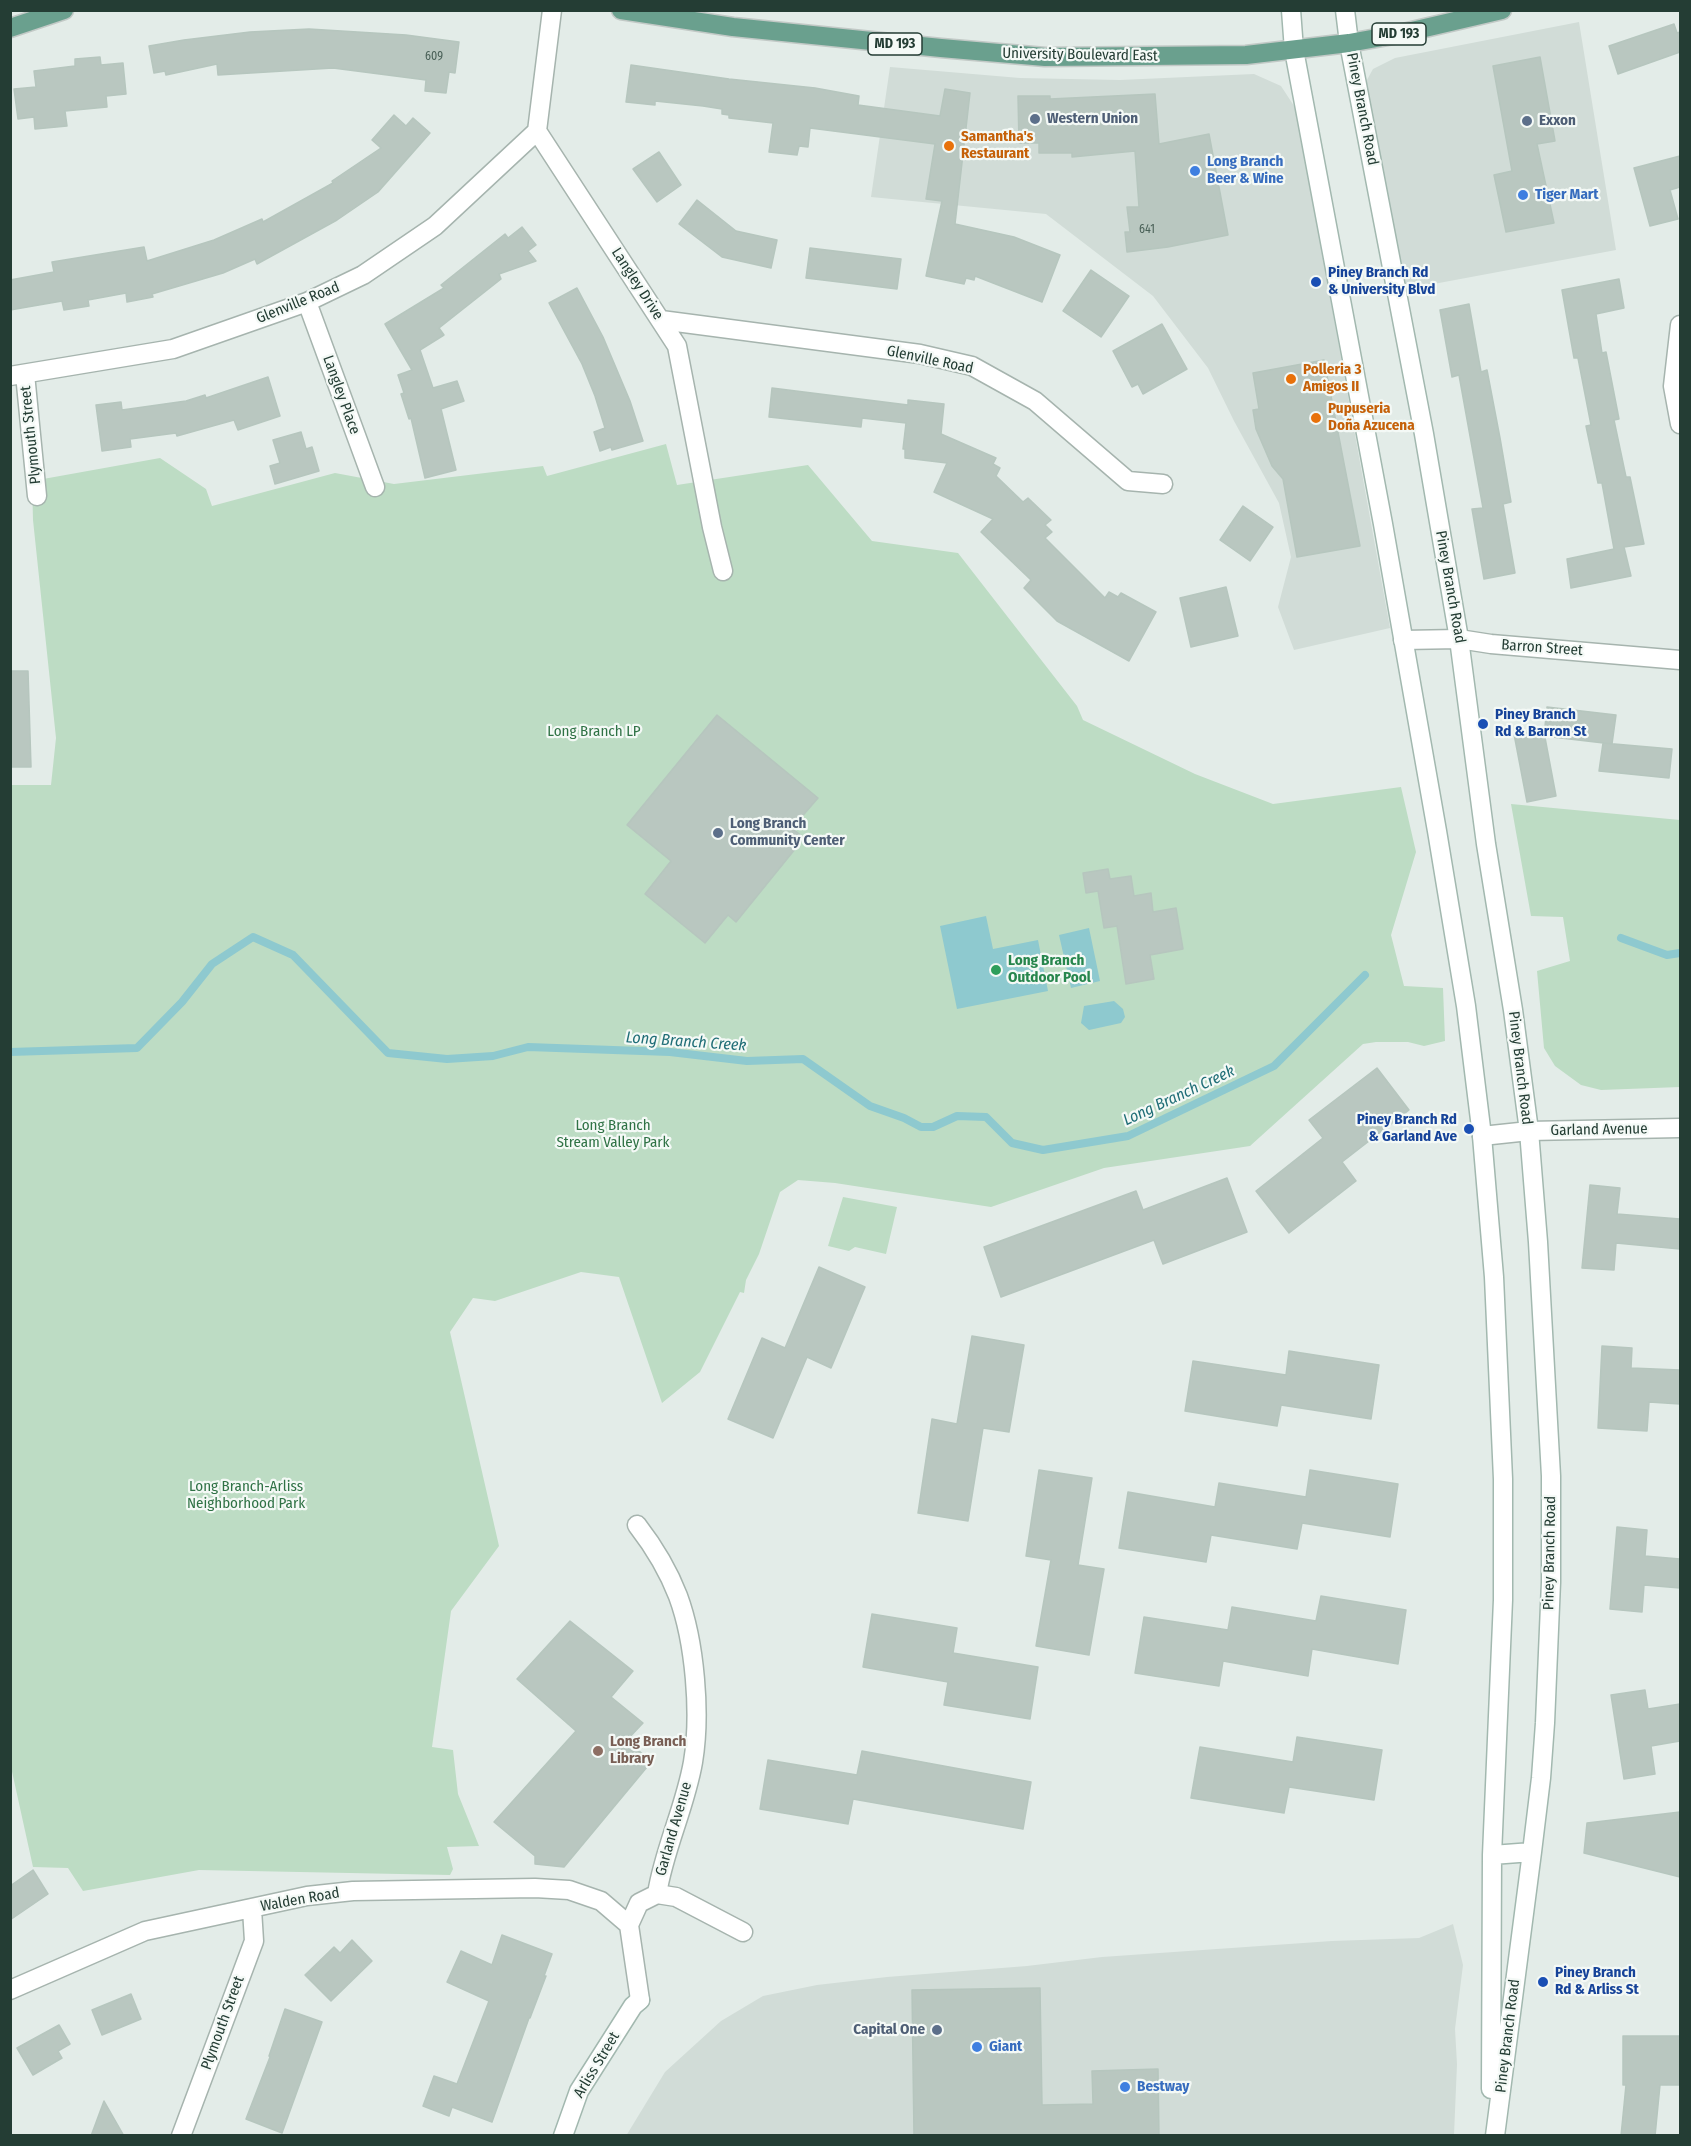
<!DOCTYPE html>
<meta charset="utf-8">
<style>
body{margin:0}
#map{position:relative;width:1691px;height:2146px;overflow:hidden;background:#e3ece8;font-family:"Fira Sans Condensed",sans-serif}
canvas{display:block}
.frame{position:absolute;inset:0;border:12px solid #243d34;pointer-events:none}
</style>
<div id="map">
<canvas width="1691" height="2146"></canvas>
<div class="frame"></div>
</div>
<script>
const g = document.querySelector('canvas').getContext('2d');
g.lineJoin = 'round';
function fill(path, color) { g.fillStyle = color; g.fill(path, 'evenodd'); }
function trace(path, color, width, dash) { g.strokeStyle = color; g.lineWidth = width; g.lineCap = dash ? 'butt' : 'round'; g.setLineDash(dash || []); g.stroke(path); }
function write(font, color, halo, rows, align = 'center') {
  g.font = font + ' "Fira Sans Condensed",sans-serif'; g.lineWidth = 4.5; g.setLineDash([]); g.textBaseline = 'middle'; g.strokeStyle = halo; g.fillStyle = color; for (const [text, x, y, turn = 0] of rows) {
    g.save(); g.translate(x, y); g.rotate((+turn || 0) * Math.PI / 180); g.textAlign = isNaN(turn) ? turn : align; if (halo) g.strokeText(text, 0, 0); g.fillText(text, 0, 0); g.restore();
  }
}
fill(new Path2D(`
 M1579 22 1616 250 1396 291 1362 89 1373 69 1395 58Z
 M890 67 1020 78 1120 80 1254 74 1281 86 1296 109 1390 628 1294 650 1278 607 1291 557 1279 503 1234 421 1208 368 1153 296 1046 214 871 197Z
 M1453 1924 1463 1965 1455 2029 1457 2064 1454 2135 626 2136 665 2072 721 2021 763 1996 817 1985 887 1977 1027 1966 1102 1957 1332 1941 1419 1938Z`), '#d1dcd7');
fill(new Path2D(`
 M666 444 677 485 808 465 872 541 958 553 1077 706 1083 720 1195 774 1273 804 1401 787 1416 852 1391 935 1404 986 1443 988 1445 1041 1424 1046 1408 1042H1376L1363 1044 1250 1146 1104 1168 991 1207 835 1183 798 1180 780 1192 759 1254 746 1280 744 1293 740 1292 700 1372 662 1403 619 1277 581 1272 495 1301 473 1298 450 1332 499 1546 451 1611 432 1747 453 1750 458 1794 479 1846 447 1847 453 1869 450 1875 199 1870 83 1891 68 1868 33 1867 11 1767 10 785H51L56 738 33 520 32 481 160 458 206 489 212 506 335 473 394 484 543 466 547 476Z
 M1511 804 1680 820V1087L1601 1090 1581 1085 1555 1066 1544 1048 1537 971 1570 961 1563 917 1531 916Z
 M843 1197 897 1207 886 1254 855 1247 849 1251 828 1246Z`), '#bddcc4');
fill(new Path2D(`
 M986 916 993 949 1038 940 1048 991 957 1009 940 926Z
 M1089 928 1100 981 1071 988 1059 935Z
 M1114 1001 1123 1009 1125 1017 1121 1023 1089 1030 1081 1023 1084 1006Z`), '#8ec9cf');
trace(new Path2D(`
 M1621 938 1667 955 1680 953
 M10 1052 137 1048 182 1002 212 964 253 937 293 955 388 1053 447 1059 493 1056 528 1047 670 1052 747 1061 803 1059 870 1106 904 1118 921 1127H933L957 1116 986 1117 1012 1143 1043 1150 1128 1136 1274 1066 1365 975`), '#8ec9cf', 8);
const building = new Path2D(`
 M1674 24 1677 33 1680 32V52L1618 74 1609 46Z
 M309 29 406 35 459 42 455 73 449 72 446 93 425 91 426 80 333 68 218 75 217 64 166 75 165 71 154 73 149 46 184 40 250 32Z
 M100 57 101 65 123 63 126 94 106 96 107 107 65 111 67 126 35 129 34 117 18 119 14 89 36 87 34 71 75 66V59Z
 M1540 57 1555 141 1537 144 1554 223 1506 232 1494 175 1512 171 1493 66Z
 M631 65 729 79 815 88 859 96 858 105 940 116 945 89 970 93 955 224 1014 237 1060 255 1042 302 975 276 974 280 966 278 964 284 926 276 942 201 926 199 935 144 810 128 808 147 799 146 797 155 769 152 773 123 729 118V115L722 114V109L703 106 655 101V105L626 102Z
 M1155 94 1159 144 1209 134 1228 235 1168 247 1127 252 1125 232H1130L1127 207H1139L1135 151 1072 157V153H1039V143H1019L1018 96H1050V99Z
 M394 115 406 126 413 118 430 133 378 192 337 220 257 264 255 259 223 273 152 294 153 297 127 302 126 293 88 300 89 306 64 310 62 301 10 310V280L54 272 52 262 144 247 147 261 214 240 262 219 263 222 333 183 332 181 381 148 372 140Z
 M659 152 681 185 657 202 633 169Z
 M1680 156V187L1670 190 1678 219 1650 226 1634 168Z
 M697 200 736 231 777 240 771 268 722 257 679 224Z
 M522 227 536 245 528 251 536 261 499 274 501 279 439 328 444 335 420 350 433 388 457 381 464 401 441 409 456 470 425 478 411 418 409 419 401 394 404 393 398 375 412 370 385 324 444 288 441 285 505 234 508 238Z
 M810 248 901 259 897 289 806 278Z
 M1091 270 1129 296 1101 337 1063 311Z
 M1619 279 1624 308 1596 314 1602 353 1606 352 1619 419 1614 420 1626 477H1630L1644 544 1624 547 1631 576 1571 588 1567 559 1614 549 1602 483H1598L1586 426 1591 425 1578 358H1574L1562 290Z
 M577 288 603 337 630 401 643 441 612 450 611 447 600 451 594 432 605 428 595 396 582 364 549 303Z
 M1469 304 1481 372 1487 370 1500 438 1511 502 1503 504 1515 573 1484 579 1472 509 1483 508 1459 375 1452 377 1440 310Z
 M1162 324 1187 369 1143 394 1138 384 1132 387 1113 351Z
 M1324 360 1360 546 1297 557 1283 479 1272 466 1256 429 1253 410 1259 409 1253 373Z
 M268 377 280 416 238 430 234 420 177 436 176 433 130 439 131 447 102 451 96 405 121 402 122 410 186 401 205 395 206 398Z
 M772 388 908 405V400L944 404 941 434 996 458 993 464 1000 468 996 476 1023 502 1028 498 1051 520 1045 525 1052 532 1045 538 1105 598 1109 592 1118 597 1121 593 1156 612 1129 661 1057 621 1024 588 1031 580 981 532 993 519 934 492 947 463 905 458V449H903L906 423 862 418 861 427 769 417Z
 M301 432 306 449 312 447 319 471 275 484 270 466 280 463 273 440Z
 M1243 506 1273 527 1250 561 1220 540Z
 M1226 587 1238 636 1191 647 1180 598Z
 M10 671H28L31 767H10Z
 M1547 707 1616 715 1612 744 1544 736Z
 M717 715 818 798 792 828 804 838 736 922 728 915 705 943 645 894 671 861 627 825Z
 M1543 727 1556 796 1527 802 1514 734Z
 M1603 743 1672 749 1669 778 1599 771Z
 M1108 869 1110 879 1131 876 1134 896 1151 893 1153 912 1176 908 1183 949 1150 955 1154 979 1126 984 1117 926 1104 928 1098 891 1086 893 1083 873Z
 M1377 1068 1409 1110 1342 1162 1356 1181 1289 1233 1256 1191 1323 1138 1309 1120Z
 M1227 1178 1247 1232 1163 1264 1154 1240 1001 1297 984 1247 1136 1191 1143 1210Z
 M1590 1185 1620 1188 1617 1214 1680 1219V1249L1616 1243 1614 1270 1582 1268Z
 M819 1267 865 1287 831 1368 807 1357 773 1438 728 1419 762 1338 785 1348Z
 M972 1336 1024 1345 1009 1432 983 1428 968 1521 918 1513 932 1419 957 1424Z
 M1602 1346 1632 1348 1631 1368 1680 1370V1404L1649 1402 1647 1431 1598 1428Z
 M1289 1351 1379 1365 1371 1419 1281 1405 1277 1426 1185 1411 1193 1361 1286 1375Z
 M1039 1470 1092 1478 1078 1565 1104 1569 1089 1655 1036 1646 1051 1560 1026 1556Z
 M1310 1470 1398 1484 1390 1537 1302 1523 1297 1549 1211 1535 1206 1562 1119 1548 1128 1492 1215 1507 1219 1483 1306 1497Z
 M1617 1527 1647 1530 1645 1556 1680 1559V1588L1644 1585 1642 1612 1610 1609Z
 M1321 1596 1406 1610 1398 1664 1312 1649 1308 1676 1223 1661 1219 1686 1135 1673 1144 1617 1228 1630 1232 1607 1316 1621Z
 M872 1614 957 1628 953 1653 1038 1667 1030 1719 944 1705 948 1682 863 1667Z
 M570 1621 633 1671 611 1697 643 1723 626 1741 652 1761 564 1867 535 1864V1856L494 1822 576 1731 517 1679Z
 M1645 1690 1648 1709 1680 1704V1741L1651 1746 1655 1774 1624 1779 1611 1695Z
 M1297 1737 1382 1750 1374 1800 1289 1787 1284 1813 1191 1798 1200 1747 1293 1762Z
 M862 1751 1031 1782 1023 1829 853 1799 848 1824 760 1809 768 1760 857 1775Z
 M1680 1812V1877L1584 1853 1587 1823Z
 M33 1870 48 1894 10 1920V1886Z
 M502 1935 552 1954 544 1976H546L530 2018H529L492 2122 452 2107 449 2116 423 2106 434 2076 457 2084 489 2001 447 1982 461 1951 492 1965Z
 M352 1940 372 1961 331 2001 305 1975 334 1947 340 1953Z
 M1040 1988 1042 2105 1093 2104 1092 2071 1158 2069 1159 2136H914L912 1990Z
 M131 1994 141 2019 102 2035 92 2010Z
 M285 2009 322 2022 282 2133 246 2119 270 2057 269 2056Z
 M59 2025 70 2044 58 2051 62 2058 33 2075 17 2048Z
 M1623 2036H1680V2085H1660L1655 2136H1621L1626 2085H1623Z
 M104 2101 124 2136H91Z`);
fill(building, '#b9c7c0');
trace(building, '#b6c6be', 1.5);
const street = new Path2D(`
 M552 10 537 131 677 346 712 527 723 571
 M307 302 375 487
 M661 320 920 354 972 366 1035 401 1128 481 1163 484
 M1680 325 1673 386 1680 424
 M25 374 37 496
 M10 376 173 349 307 302 363 275 435 226 537 131
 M1403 640 1459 639 1491 644 1680 660
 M1482 1136 1529 1131 1680 1128
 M637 1525C654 1547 668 1570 678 1596 695 1642 701 1714 693 1762 685 1808 664 1849 657 1894
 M10 1990 145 1931 307 1896 353 1891 535 1888 569 1890 601 1901 629 1925
 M640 2000 629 1925 639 1903 657 1894 676 1897 743 1932
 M181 2136 254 1941 252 1909`);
const secondary = new Path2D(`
 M1291 10 1294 50 1383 524 1437 831 1466 1006 1482 1136 1494 1277 1503 1479V1600L1492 1855 1491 2089
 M1345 10 1349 43 1424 434 1459 639 1486 844 1513 1010 1529 1131 1538 1242 1551 1476V1582L1545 1723 1541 1778 1532 1852 1495 2136
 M1492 1855 1532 1852
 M563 2136 579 2091 633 2006 640 2000`);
const primary = new Path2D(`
 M621 10 733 27 941 48 1045 57 1246 55 1349 43 1399 34 1502 10
 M10 28 64 10`);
trace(street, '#a6b4ae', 21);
trace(secondary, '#a2b8af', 21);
trace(primary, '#c2c9c6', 21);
trace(street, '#fff', 18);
trace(secondary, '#fff', 18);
trace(primary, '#6aa08e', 18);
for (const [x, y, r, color] of [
 [1035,119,6,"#5c6f8a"],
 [1527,121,6,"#5c6f8a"],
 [949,146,6,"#e8710a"],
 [1195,171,6,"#3f7fe0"],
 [1523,195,6,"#3f7fe0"],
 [1316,282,6,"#1a4fb4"],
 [1291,379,6,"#e8710a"],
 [1316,418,6,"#e8710a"],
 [1483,724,6,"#1a4fb4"],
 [718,833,6,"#5c6f8a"],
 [996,970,6,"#2e9e5b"],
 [1469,1129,6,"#1a4fb4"],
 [598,1751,6,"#8d6e63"],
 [1543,1982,6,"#1a4fb4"],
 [937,2030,6,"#5c6f8a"],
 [977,2047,6,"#3f7fe0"],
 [1125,2087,6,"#3f7fe0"]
]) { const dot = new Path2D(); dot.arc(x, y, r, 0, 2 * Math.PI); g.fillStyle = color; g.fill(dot); trace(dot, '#f4f9f6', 2); }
write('12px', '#496057', null, [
 ["609",434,57],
 ["641",1147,230]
]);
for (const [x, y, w] of [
 [1399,34,54],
 [895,44,54]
]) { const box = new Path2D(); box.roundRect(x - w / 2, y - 11, w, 22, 4.5); g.fillStyle = '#f4f9f6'; g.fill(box); trace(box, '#243d34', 1.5); }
write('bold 14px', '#243d34', null, [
 ["MD 193",1399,34],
 ["MD 193",895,44]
]);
write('15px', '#243d34', '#f4f9f6', [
 ["University Boulevard East",1080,55,1],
 ["Piney Branch Road",1362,109,79],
 ["Langley Drive",637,284,57],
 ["Glenville Road",298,303,-22],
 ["Glenville Road",930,360,12],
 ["Langley Place",341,395,70],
 ["Plymouth Street",31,435,-96],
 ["Piney Branch Road",1450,587,80],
 ["Barron Street",1542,648,4],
 ["Piney Branch Road",1520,1068,83],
 ["Garland Avenue",1599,1130,-1],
 ["Piney Branch Road",1550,1553,-89],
 ["Garland Avenue",674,1829,-74],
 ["Walden Road",300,1900,-10],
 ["Plymouth Street",223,2023,-70],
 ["Piney Branch Road",1508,2036,-83],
 ["Arliss Street",597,2065,-59]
]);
write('bold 15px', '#4e5e75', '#f4f9f6', [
 ["Western Union",1047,119],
 ["Exxon",1539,121],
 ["Long Branch",730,824],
 ["Community Center",730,841],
 ["Capital One",925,2030,"right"]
], 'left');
write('bold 15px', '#c56008', '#f4f9f6', [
 ["Samantha's",961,137],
 ["Restaurant",961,154],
 ["Polleria 3",1303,370],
 ["Amigos II",1303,387],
 ["Pupuseria",1328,409],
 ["Doña Azucena",1328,426]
], 'left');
write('bold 15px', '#366cbe', '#f4f9f6', [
 ["Long Branch",1207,162],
 ["Beer & Wine",1207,179],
 ["Tiger Mart",1535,195],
 ["Giant",989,2047],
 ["Bestway",1137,2087]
], 'left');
write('bold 15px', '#164399', '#f4f9f6', [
 ["Piney Branch Rd",1328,273],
 ["& University Blvd",1328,290],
 ["Piney Branch",1495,715],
 ["Rd & Barron St",1495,732],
 ["Piney Branch Rd",1457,1120,"right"],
 ["& Garland Ave",1457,1137,"right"],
 ["Piney Branch",1555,1973],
 ["Rd & Arliss St",1555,1990]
], 'left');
write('15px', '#2f7245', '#f4f9f6', [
 ["Long Branch LP",594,732],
 ["Long Branch",613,1126],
 ["Stream Valley Park",613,1143],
 ["Long Branch-Arliss",246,1487],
 ["Neighborhood Park",246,1504]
]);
write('bold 15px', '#27864d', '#f4f9f6', [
 ["Long Branch",1008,961],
 ["Outdoor Pool",1008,978]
], 'left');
write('bold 15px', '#785e54', '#f4f9f6', [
 ["Long Branch",610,1742],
 ["Library",610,1759]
], 'left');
write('italic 16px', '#206e77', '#f4f9f6', [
 ["Long Branch Creek",686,1042,4],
 ["Long Branch Creek",1179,1096,-25]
]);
</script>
